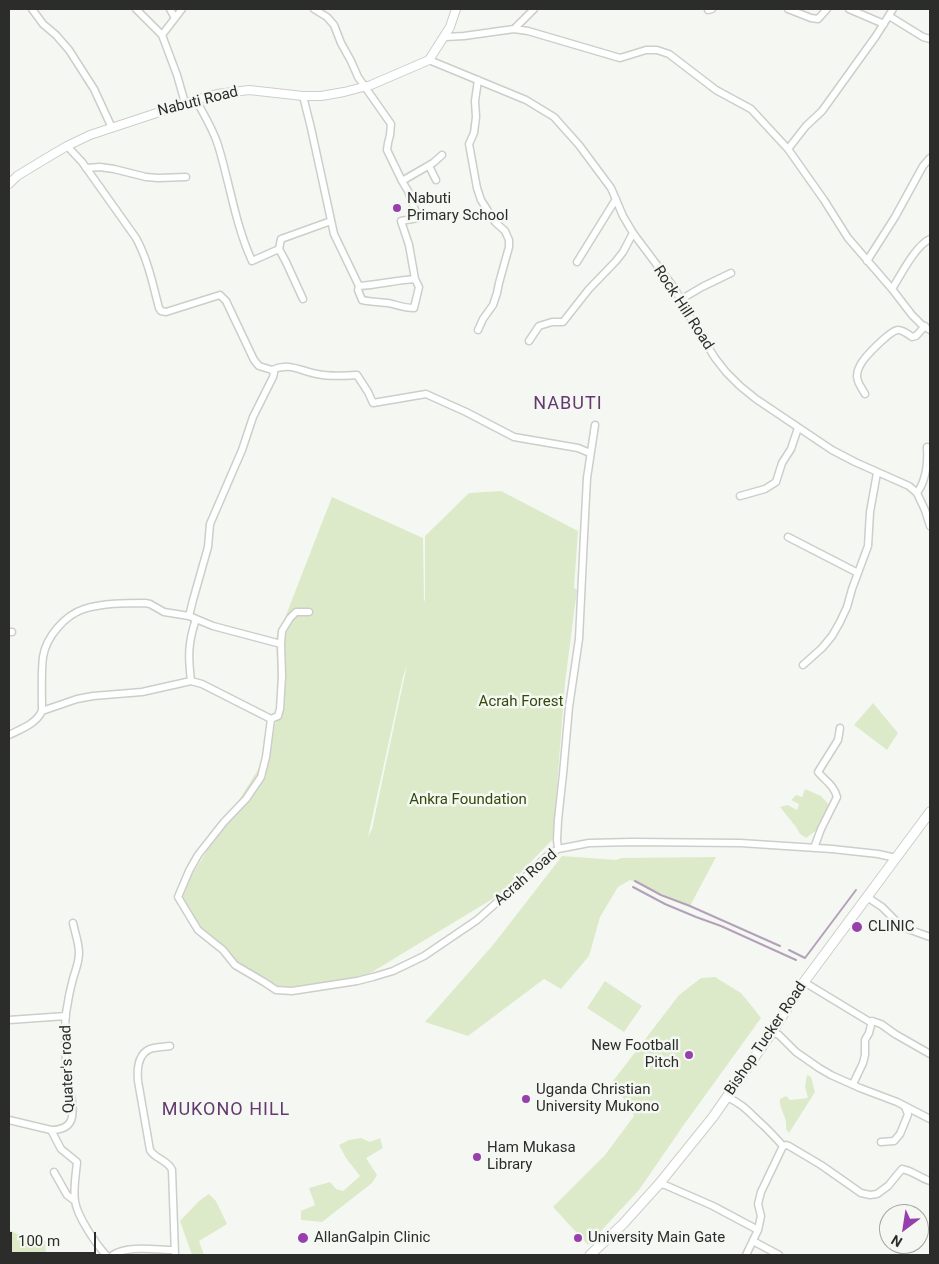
<!DOCTYPE html>
<style>
body{margin:0}
#map{position:relative;width:939px;height:1264px;overflow:hidden;background:#f5f8f2;font-family:Roboto,sans-serif}
canvas{display:block}
.frame{position:absolute;inset:0;border:10px solid #2c2d2b;pointer-events:none}
.north{position:absolute;left:879px;top:1204px;width:50px;height:50px;box-sizing:border-box;background:#f5f8f2;border:1px solid #a5a7a2;border-radius:50%;rotate:211deg;font-size:14px;font-weight:700;line-height:20px;text-align:center;color:#2c2d2b}
.north::after{content:'';display:block;margin:auto;width:18px;height:22px;background:#9740ad;clip-path:polygon(50% 0,100% 100%,50% 72%,0 100%)}
.scale{position:absolute;left:10px;top:1232px;width:86px;height:22px;box-sizing:border-box;border:2px solid #2c2d2b;border-top:0;padding-left:6px;font-size:15px;line-height:18px;white-space:nowrap;color:#2c2d2b;-webkit-text-stroke:4px #f5f8f2;paint-order:stroke}
</style>
<div id="map">
<canvas width="939" height="1264"></canvas>
<div class="frame"></div>
<div class="north">N</div>
<div class="scale">100 m</div>
</div>
<script>
const g = document.querySelector('canvas').getContext('2d');
g.lineJoin = 'round';
function fill(path, color) { g.fillStyle = color; g.fill(path, 'evenodd'); }
function trace(path, color, width, dash) { g.strokeStyle = color; g.lineWidth = width; g.lineCap = dash ? 'butt' : 'round'; g.setLineDash(dash || []); g.stroke(path); }
function write(font, color, halo, rows, align = 'center') {
  g.font = font + ' Roboto,sans-serif'; g.lineWidth = 5; g.setLineDash([]); g.textBaseline = 'middle'; g.strokeStyle = halo; g.fillStyle = color; for (const [text, x, y, turn = 0] of rows) {
    g.save(); g.translate(x, y); g.rotate((+turn || 0) * Math.PI / 180); g.textAlign = isNaN(turn) ? turn : align; if (halo) g.strokeText(text, 0, 0); g.fillText(text, 0, 0); g.restore();
  }
}
fill(new Path2D(`
 M501 491 578 531 574 588 577 590 565 683 553 839 499 895 354 983 276 990 235 965 198 930 178 897 266 757 279 711 276 638 281 628 332 497 423 538 424 602 425 599V536L469 493ZM407 665 372 829 368 837 403 677Z
 M873 703 898 733 887 750 854 725Z
 M805 789 821 796 831 807 817 830 806 838 800 834 796 827 780 807 788 805 797 810 799 804 791 800 796 795 802 797Z
 M562 856 616 860 621 858 716 857 690 906 630 880 618 887 600 917 589 956 561 989 544 979 468 1036 425 1022 493 945Z
 M715 977 741 993 755 1010 761 1018 683 1126 639 1190 588 1245 553 1207 605 1155 634 1116 613 1081 679 995 701 978Z
 M605 981 642 1006 624 1032 587 1008Z
 M807 1075 811 1077 815 1092 789 1133 786 1129C788 1116 779 1111 780 1099L786 1096 790 1100 808 1098 805 1087Z
 M361 1138 370 1142 380 1138 383 1148 366 1158 377 1175 372 1183 322 1222 301 1220V1211L315 1205 309 1188 330 1182 336 1189 343 1191 360 1176 346 1158 339 1145 349 1140Z
 M209 1194 216 1201 227 1224 199 1241 204 1255H192L180 1221 199 1201Z
 M9 1230 26 1238 45 1241 46 1255H17L9 1251Z`), '#dceac9');
trace(new Path2D(`
 M635 881 661 895 690 906 780 946
 M633 887 665 904 696 917 721 926 796 960
 M789 950 805 958 856 890`), '#b4a0b9', 2);
const minor = new Path2D(`
 M32 9 43 24 56 35 69 50 94 89 112 128
 M136 9 162 35 177 75 185 103
 M170 9 175 18
 M314 9 327 17 334 25 341 43 351 61 358 77 391 124 390 135 388 143 387 150 402 181 433 163 442 155
 M788 9 811 18 818 19 827 9
 M849 9 884 24
 M708 10 712 9
 M889 16 923 37 930 39
 M514 29 534 9
 M162 35 182 9
 M445 37 464 36 514 29 528 31 620 58 646 50H657L669 54 716 90 751 109 788 149 824 200 848 238 892 289 912 315 922 325 930 330
 M429 60 526 100 554 117 579 145 611 188 623 216 633 233 675 289 685 309 715 358 726 372 740 386 756 399 832 450 855 462 909 486 917 493 925 510 930 526
 M478 80 475 101 476 117 474 133 469 144 477 188 481 200 495 222 505 231 509 240V247L499 283 497 293 493 305 483 319 478 330
 M303 96 311 128 334 234 359 286C378 285 396 280 415 279L419 287 414 308C403 308 398 305 388 303 379 302 371 302 362 300L358 290 359 286
 M196 100C204 115 213 129 218 145 230 184 235 224 252 261L279 249 281 239 331 221
 M67 146 82 162 136 238C148 260 153 285 159 308L161 311 166 312 220 295 226 301 254 360 259 366 272 370C290 362 300 371 317 374 330 377 344 376 357 375L368 392 373 403 426 394 466 412 514 437 578 448 590 453
 M788 149 806 126 822 111 876 36 893 9
 M429 166 436 180
 M86 168 100 167 114 169 146 177 158 178 186 177
 M402 181 408 191 418 218 401 221 409 245 415 279
 M279 249 286 262 303 299
 M867 261 895 217 923 166 930 158
 M577 262 616 199
 M892 289C901 275 915 246 930 239
 M680 300 702 287 731 273
 M529 341 539 326 552 322H563L589 289 616 261 623 252 633 233
 M865 394C862 388 857 383 857 376 857 370 861 363 865 358 870 352 891 330 898 330 903 330 908 334 912 337L916 336 925 326
 M917 493C927 479 928 463 927 447
 M740 496 765 489 776 482 782 463 791 449 798 428
 M788 537 858 573
 M189 616 193 600 208 547 210 524 242 450 253 417 273 377 274 373 272 370
 M9 632H12
 M803 665 822 648 832 636 840 622 847 607 852 589 868 546 870 512 877 473
 M191 681C188 656 188 643 196 619
 M42 711 77 699 93 696 142 692 191 681 202 684 271 719 278 716 280 709 282 676 281 644 282 631 290 618 296 612H309
 M271 719 266 757 261 777 246 799 224 822 198 855 189 871 178 897 198 930 223 950 235 965 264 982 276 990 292 991 357 981 373 977 393 971 424 956 477 920 521 881 546 857 558 849 589 843 632 842 740 843 832 849 878 854 896 858
 M9 735C21 729 36 724 42 711 42 693 41 674 43 657 46 637 65 615 84 609 103 603 126 603 145 603L150 604 164 612 189 616 213 626 281 644
 M814 848 821 829 837 797C834 785 825 781 818 772L838 740 840 728
 M558 849 557 840 558 820 563 774 569 707 579 639 584 536 587 478 595 425
 M867 897 882 907 899 924 905 928 930 937
 M804 982 870 1022 872 1021 869 1033 865 1040V1055L863 1063 853 1084
 M9 1020 66 1016
 M872 1021 881 1024 895 1034 930 1054
 M772 1032 779 1035 796 1052 819 1068 831 1075 860 1088 897 1102 930 1119
 M170 1046C164 1047 156 1047 150 1049 138 1054 137 1070 138 1081L150 1150C155 1159 168 1160 172 1170L175 1255
 M727 1097C746 1106 749 1113 764 1126 771 1133 777 1139 783 1146L761 1192 758 1204 761 1216 758 1230 746 1255
 M9 1120 51 1130C61 1130 70 1127 72 1117 75 1103 67 1085 66 1071 66 1053 64 1031 66 1013 68 1003 69 993 72 983 74 973 79 964 79 953 79 943 75 933 73 923
 M51 1130 61 1149 77 1162C76 1174 73 1189 75 1201 77 1216 96 1244 106 1255
 M881 1142 894 1141 900 1134 907 1117 908 1114 905 1107
 M783 1146 786 1145 789 1146 821 1165 861 1193 870 1195 877 1194 888 1186 902 1169C913 1171 920 1178 930 1181
 M54 1172 67 1195 75 1201
 M659 1184 665 1185 713 1206 758 1230
 M753 1241 779 1255
 M113 1255C127 1245 157 1250 174 1250`);
const tertiary = new Path2D(`
 M9 184 17 176 45 159 67 146 90 135 196 100 217 94 249 90 303 96H321L344 92 371 85 429 60 450 27 456 9`);
const secondary = new Path2D(`
 M590 1255 623 1224 659 1184 713 1117 772 1032 804 982 930 812`);
trace(minor, '#cccec9', 9);
trace(tertiary, '#cccec9', 10);
trace(secondary, '#cccec9', 11);
trace(minor, '#fff', 6);
trace(tertiary, '#fff', 8);
trace(secondary, '#fff', 9);
for (const [x, y, r, color] of [
 [397,208,5,"#9740ad"],
 [857,927,6,"#9740ad"],
 [689,1055,5,"#9740ad"],
 [526,1099,5,"#9740ad"],
 [477,1157,5,"#9740ad"],
 [303,1238,6,"#9740ad"],
 [578,1238,5,"#9740ad"]
]) { const dot = new Path2D(); dot.arc(x, y, r, 0, 2 * Math.PI); g.fillStyle = color; g.fill(dot); trace(dot, '#f5f8f2', 2); }
write('15px', '#2c2d2b', '#f5f8f2', [
 ["Nabuti Road",198,102,-14],
 ["Rock Hill Road",683,308,57],
 ["Acrah Road",526,878,-41],
 ["Bishop Tucker Road",766,1039,-56],
 ["Quater's road",68,1069,-92]
]);
write('15px', '#2c2d2b', '#f5f8f2', [
 ["Nabuti",407,199],
 ["Primary School",407,216],
 ["CLINIC",868,927],
 ["New Football",679,1046,"right"],
 ["Pitch",679,1063,"right"],
 ["Uganda Christian",536,1090],
 ["University Mukono",536,1107],
 ["Ham Mukasa",487,1148],
 ["Library",487,1165],
 ["AllanGalpin Clinic",314,1238],
 ["University Main Gate",588,1238]
], 'left');
write('15px', '#344809', '#f5f8f2', [
 ["Acrah Forest",521,702],
 ["Ankra Foundation",468,800]
]);
g.letterSpacing = '1px';
write('18px', '#63396f', '#f5f8f2', [
 ["NABUTI",568,404],
 ["MUKONO HILL",226,1110]
]);
g.letterSpacing = '0px';
</script>
